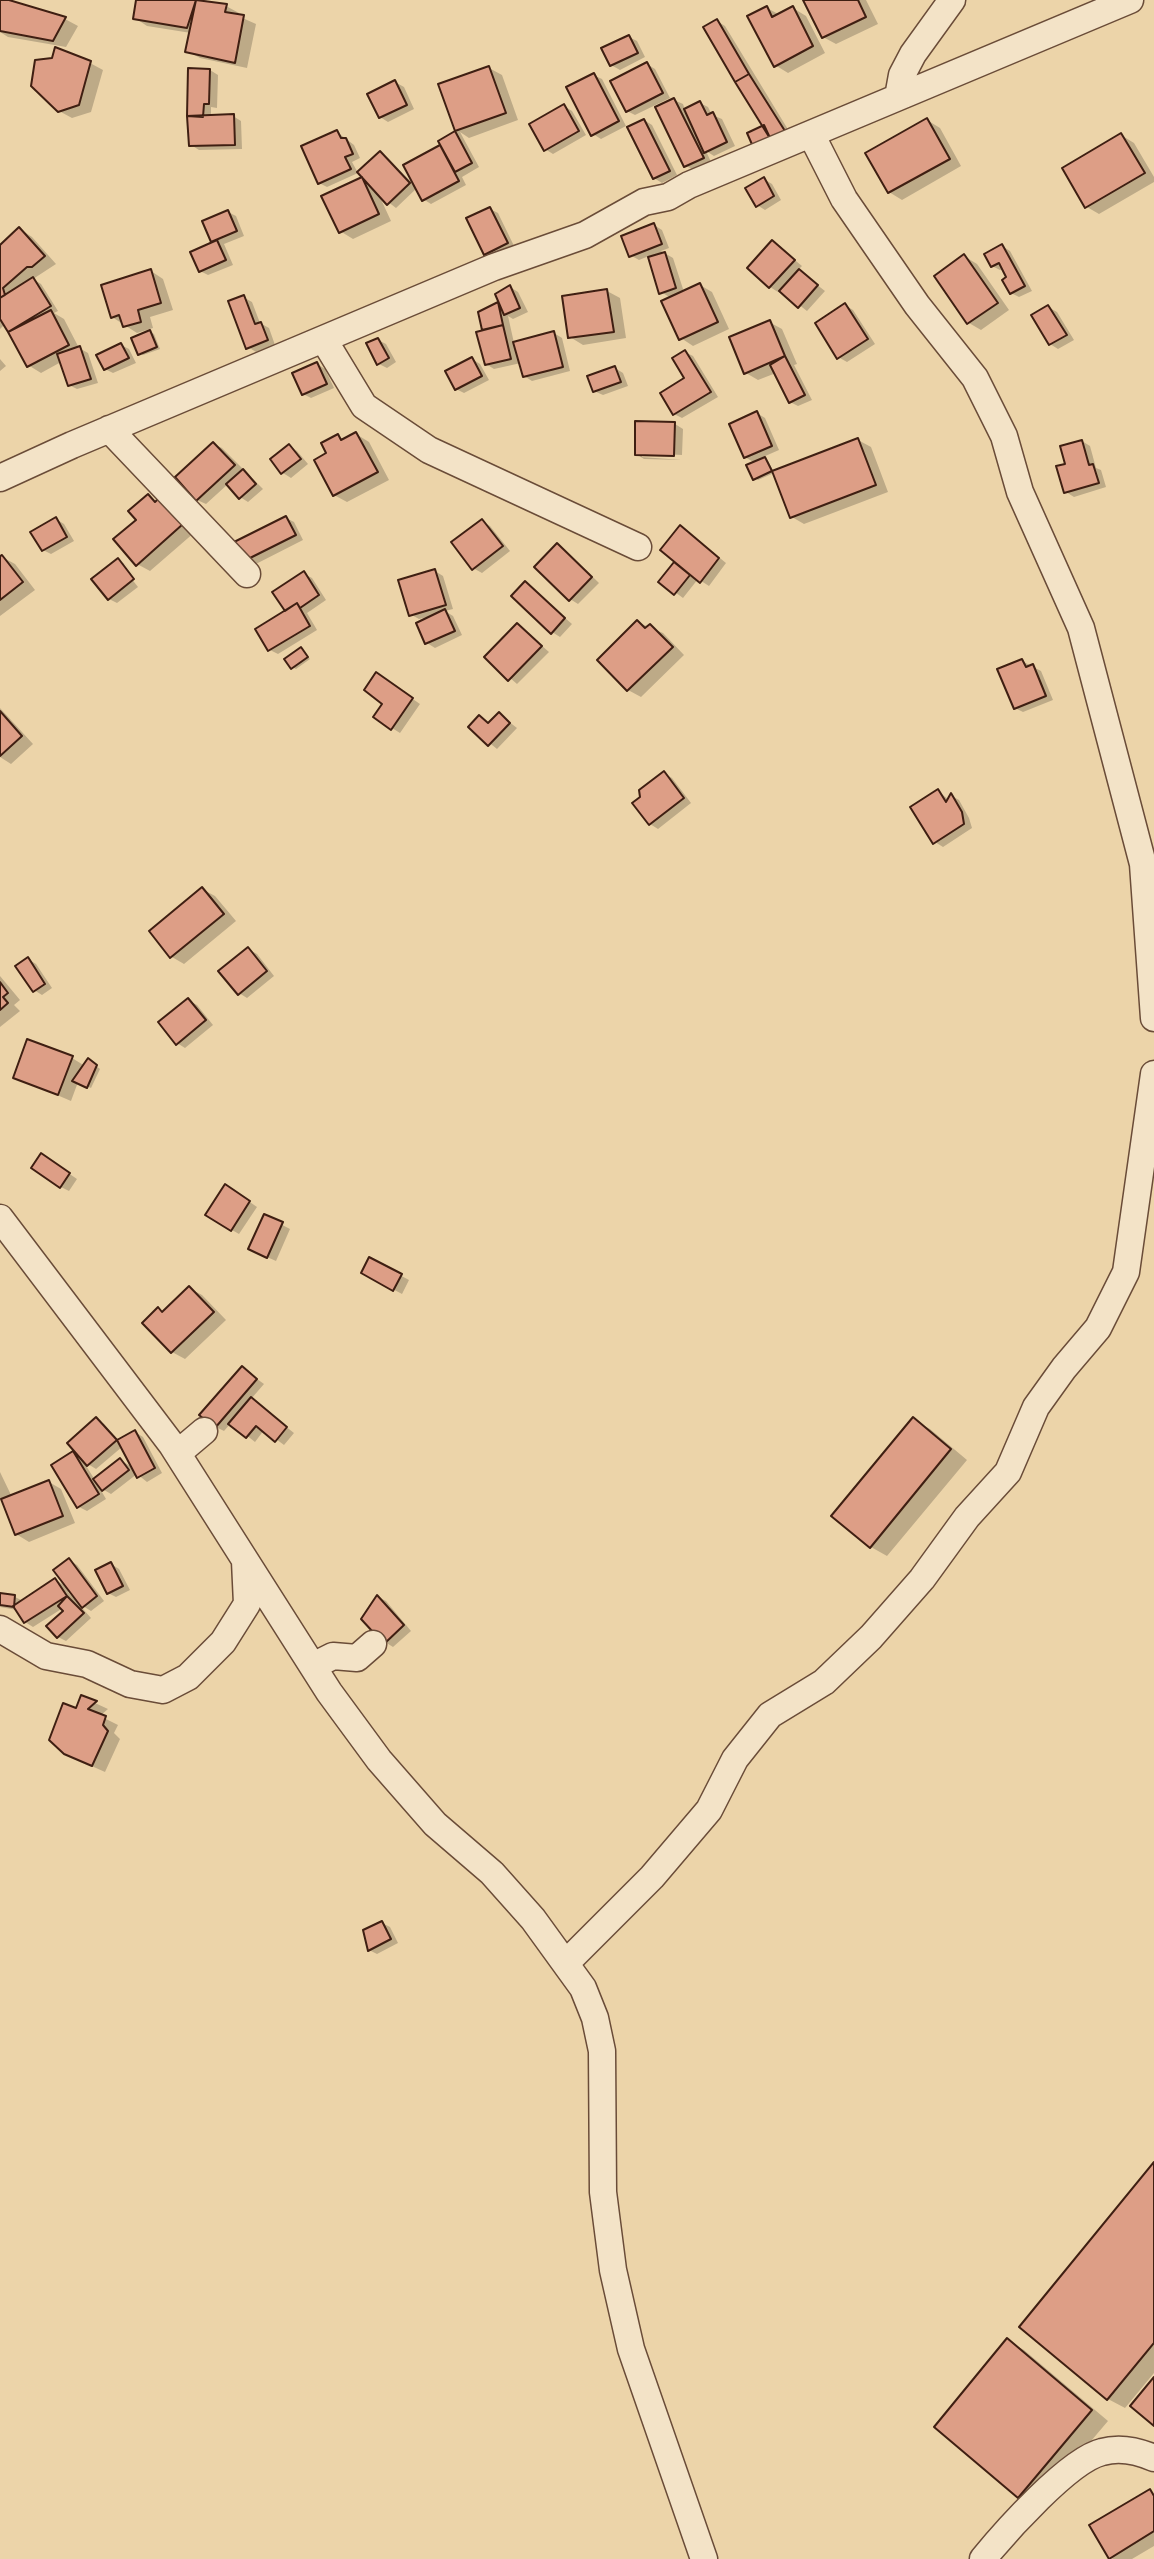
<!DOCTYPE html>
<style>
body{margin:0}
canvas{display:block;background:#ecd4a9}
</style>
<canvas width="1154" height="2559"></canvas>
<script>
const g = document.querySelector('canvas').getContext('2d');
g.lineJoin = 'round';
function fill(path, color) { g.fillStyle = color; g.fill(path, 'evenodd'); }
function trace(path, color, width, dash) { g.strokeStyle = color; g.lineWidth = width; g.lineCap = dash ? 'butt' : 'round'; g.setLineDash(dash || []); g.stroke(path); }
fill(new Path2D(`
 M1 0 65 19 78 26 66 47 8 37 0 32Z
 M137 0H204L226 6 239 13 238 16 256 24 247 68 200 58 187 51 191 33 147 26 135 18Z
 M808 0H866L878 24 836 44 823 37Z
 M767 8 780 15 793 8 806 16 825 53 788 73 775 65Z
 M717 21 725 26 792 136 768 131Z
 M629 37 637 41 645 57 620 70 611 65Z
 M90 63 103 70 91 112 72 118 59 111Z
 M647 64 655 69 670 98 635 115 627 111Z
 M489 68 502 75 518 120 469 138 460 132 479 167 462 177 466 185 431 204 423 199 417 188 396 208 379 195 391 221 353 239 340 231 324 196 364 178 358 173 380 153 388 158 414 185 405 166 443 146 440 141 457 132 440 85Z
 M210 70 218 75 217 108 211 107V118L233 116 241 121 242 149 199 150 191 145Z
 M593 75 602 79 626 126 601 139 593 134Z
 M395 82 404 87 414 109 388 122 380 117Z
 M674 100 683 104 685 110 700 103 708 107 712 115 722 119 735 146 714 156 706 151 711 162 694 170 686 166Z
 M564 106 572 111 586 135 553 154 545 149Z
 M644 120 652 125 677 175 662 183 654 178Z
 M927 120 940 128 961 166 902 200 889 192Z
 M337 132 354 145 360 158 352 162 358 173 327 187 319 183Z
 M1121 135 1134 143 1154 177V182L1099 214 1087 207Z
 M764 179 772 184 781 200 765 210 757 205Z
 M490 209 498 213 515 248 494 258 486 253Z
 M228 212 236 216 244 236 224 244 233 265 208 275 200 271 213 243 204 221Z
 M654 225 662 230 669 248 661 251 673 258 684 292 700 285 712 292 729 329 693 346 681 338 671 298 661 292 649 256 639 260 630 255Z
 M20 229 32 237 56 264 33 279 41 284 58 311 54 313 64 319 79 348 88 353 98 383 77 389 69 385 61 362 41 373 28 365 5 324 0 329V247Z
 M773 242 802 266 798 270 825 291 807 311 780 290 778 292 770 287 749 268Z
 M1002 246 1010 251 1032 291 1019 297 1011 293 1009 278 1004 269 1000 270 992 266Z
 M964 256 977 264 1009 310 981 330 969 323Z
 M151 271 163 279 173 310 150 317 153 328 137 333 112 317Z
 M510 287 518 292 528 312 513 319 508 316 514 343 554 333 562 338 570 371 532 381 524 376 521 363 494 369 486 364 480 313 501 303Z
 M607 291 620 298 626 338 583 345 570 337Z
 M243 297 252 302 260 323 269 328 275 345 256 352 248 347Z
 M845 305 853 310 875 344 847 362 838 357Z
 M1048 307 1057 312 1074 340 1058 349 1050 344Z
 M769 322 782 329 797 364 794 365 812 400 798 406 790 402 776 373 758 380 746 373Z
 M150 332 154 334 160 349 143 355 139 353Z
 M378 340 386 344 396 362 387 368 379 364Z
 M121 345 129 349 136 363 113 373 105 369Z
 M685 352 693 356 718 397 682 418 674 414 686 379Z
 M0 359 6 366 0 371Z
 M472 359 480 364 489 380 464 393 456 389Z
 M317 364 325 369 334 388 311 398 303 394Z
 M615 368 623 373 628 386 603 395 594 391Z
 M757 413 765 418 779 450 763 457 768 461 774 472 858 440 871 447 888 492 804 524 792 517 774 473 758 480 755 478V463L745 457Z
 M675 424 683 429 682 455 642 453V457L682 460 644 459 636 454Z
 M356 434 369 442 389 480 347 502 334 495 329 454 338 436 345 440Z
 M1082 441 1090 446 1096 468 1101 470 1106 487 1074 497 1066 492 1067 465Z
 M214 444 222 448 263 489 248 502 240 497 228 484 206 504 197 500Z
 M289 446 297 451 308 464 291 478 283 473 272 459Z
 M148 496 195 532 150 571 137 564 138 520Z
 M286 518 294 522 303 540 250 567 242 562Z
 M56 519 64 524 74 541 51 554 43 550Z
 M482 521 490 526 510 551 482 573 473 568Z
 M688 532 726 563 709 586 698 579 683 598 660 581 676 561Z
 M557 545 565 550 599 583 578 604 570 599Z
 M2 557 15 564 35 590 0 616V559Z
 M118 560 126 565 141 584 125 564H120L138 587 117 603 109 599Z
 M435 571 443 576 453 609 445 611 453 616 462 635 435 648 427 643 428 617 419 619 410 614Z
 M304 574 312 578 326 600 307 613 317 630 278 654 270 650Z
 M525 583 572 624 560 637 552 632Z
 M637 622 663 633 684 655 641 697 628 690 599 660Z
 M518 625 549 652 517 684 486 657Z
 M301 649 310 659 296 669 292 667Z
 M1022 661 1041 671 1053 700 1023 712 1015 708Z
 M384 679 420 704 400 733 392 728 384 703Z
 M0 708 33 744 11 764 0 757Z
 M499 714 517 728 497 749 470 727 480 717 490 724Z
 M664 773 672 778 691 803 658 829 650 824Z
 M938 791 949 800 952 796 959 800 969 818 972 828 943 847 935 842Z
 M202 889 215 896 236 921 184 964 172 957Z
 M248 949 257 954 274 976 247 998 239 993Z
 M28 959 36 964 52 988 42 995 34 990Z
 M0 976 20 1000 14 1005 20 1011 0 1027Z
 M188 1000 197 1005 213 1025 185 1048 177 1043Z
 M72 1058 85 1066 92 1063 100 1069 91 1088 78 1082 71 1101 15 1077Z
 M49 1160 77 1179 69 1191 61 1187Z
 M234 1191 257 1207 239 1234 232 1230Z
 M265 1216 290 1229 276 1261 258 1253Z
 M370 1259 409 1280 402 1294 363 1273Z
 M189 1288 202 1295 226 1320 185 1359 172 1352 144 1323 158 1310 164 1313Z
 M242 1368 264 1384 251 1399 294 1433 284 1445 264 1430 255 1442 231 1423 224 1431 216 1427Z
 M96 1419 104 1424 119 1441 135 1432 143 1437 162 1473 147 1482 137 1474 111 1494 99 1487 106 1499 87 1511 79 1507 73 1453 83 1459ZM122 1447 134 1468 120 1460 95 1480 83 1461 96 1469Z
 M913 1420 930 1429 967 1460 887 1556 871 1547Z
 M0 1472 12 1497 49 1482 61 1489 75 1523 29 1542 16 1534 2 1498 0 1499Z
 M69 1560 77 1565 104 1601 91 1611 83 1606 71 1590 68 1592 91 1618 66 1641 58 1637 65 1611 63 1608 33 1627 25 1622 17 1610 0 1607V1595L15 1597 23 1601 56 1580 69 1588Z
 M111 1564 119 1569 130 1590 116 1597 108 1593Z
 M378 1597 386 1601 411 1631 393 1647 385 1642Z
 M82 1697 108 1709 100 1716 118 1725 114 1733 120 1739 105 1772 78 1760 77 1710Z
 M382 1923 390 1927 398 1943 377 1954 369 1950Z
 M1154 2164V2373L1125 2408 1108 2399 1022 2327Z
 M1008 2341 1024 2350 1108 2421 1036 2506 1019 2497 936 2427Z
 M1150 2491 1154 2493V2546L1132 2559H1113L1110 2557Z`), '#0003');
const building = new Path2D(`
 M0 0H9L66 17 53 41 0 31Z
 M136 0H196L187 28 133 19Z
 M196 0 227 4 225 12 244 15 235 63 185 52Z
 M803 0H858L866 17 822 38Z
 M767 6 772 17 793 6 813 46 774 67 747 16Z
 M717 19 749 74 735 82 703 27Z
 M629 35 638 53 610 66 601 48Z
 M55 47 91 61 79 105 58 112 31 86 35 60 52 58Z
 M647 62 663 93 626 112 610 81Z
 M489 66 506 113 455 131 438 84Z
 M188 68 210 69 209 104H204L203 117 187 116Z
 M594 73 619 121 591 136 566 87Z
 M749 74 785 131 771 140 735 82Z
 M395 80 407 105 379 118 367 94Z
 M674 98 704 158 684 167 655 107Z
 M700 101 707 115 713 112 727 142 704 153 684 109Z
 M564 104 579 131 544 151 529 124Z
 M234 114 235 145 189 146 187 116Z
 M927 118 950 159 888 193 865 153Z
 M644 119 670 171 653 179 627 127Z
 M764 125 771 140 754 149 747 133Z
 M337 130 341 138H346L353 154 345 157 351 169 318 184 301 146Z
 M455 131 472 163 455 172 438 141Z
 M1121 133 1145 173 1085 208 1062 168Z
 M440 145 459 181 422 201 403 165Z
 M380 151 410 183 387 205 357 172Z
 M362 177 379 214 339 233 321 196Z
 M764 177 774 196 756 207 745 188Z
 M490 207 508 243 484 255 466 218Z
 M228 210 237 231 211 242 202 221Z
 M654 223 662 244 629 257 621 236Z
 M19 227 45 256 32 267H27L3 288 5 295 0 298V245Z
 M217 240 226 260 199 272 190 252Z
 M772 240 795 260 769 288 747 268Z
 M1002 244 1025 286 1010 294 1002 280 1006 277 999 263 991 267 984 254Z
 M665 252 676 288 659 294 648 257Z
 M964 254 998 303 967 324 934 276Z
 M151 269 161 303 138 310 141 322 123 327 119 315 111 318 101 285Z
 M799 269 818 285 798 308 779 291Z
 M33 277 51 306 8 332 0 319V298Z
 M700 283 718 322 679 340 661 301Z
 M510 285 520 308 504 315 495 294Z
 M607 289 614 332 568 338 562 296Z
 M244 295 255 324 261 322 268 340 246 349 228 301Z
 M498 302 503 325 482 330 478 312Z
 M845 303 868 339 837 359 815 323Z
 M1048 305 1067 335 1049 345 1031 315Z
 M51 310 69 345 27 367 8 332Z
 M770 320 785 356 744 374 729 337Z
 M503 325 511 359 485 365 476 332Z
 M150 330 157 347 138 355 131 338Z
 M554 331 563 367 523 377 513 342Z
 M378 338 389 358 377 365 366 343Z
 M121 343 129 358 104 370 96 355Z
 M80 346 91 379 68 386 57 354Z
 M685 350 711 392 673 415 660 393 684 378 672 358Z
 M785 356 805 395 789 403 770 365Z
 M472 357 482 376 455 390 445 371Z
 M317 362 327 384 302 395 292 373Z
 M615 366 621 382 593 392 587 376Z
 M757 411 772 446 744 458 729 424Z
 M635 421 675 422 674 456 635 455Z
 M356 432 378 472 333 496 314 460 326 453 321 443 338 434 341 440Z
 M858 438 876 485 790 518 772 471Z
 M1082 440 1089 465 1093 464 1099 483 1064 493 1056 466 1065 464 1060 446Z
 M213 442 235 465 196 501 175 477Z
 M289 444 301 459 281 474 270 459Z
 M765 457 772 471 753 480 746 465Z
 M243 469 256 484 239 499 226 484Z
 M148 494 155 502 160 497 183 524 136 566 113 539 136 520 128 511Z
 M286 516 296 535 240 563 230 544Z
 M56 517 67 537 42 551 30 532Z
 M482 519 503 546 472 570 451 542Z
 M680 525 719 558 700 583 660 550Z
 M557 543 592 577 569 601 534 567Z
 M2 555 23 582 0 600V556Z
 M118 558 134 579 108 600 91 579Z
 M674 562 690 575 674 595 658 582Z
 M435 569 446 605 409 616 398 580Z
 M304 571 319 595 300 608 297 603 285 611 272 592Z
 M525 581 565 618 551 634 511 596Z
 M297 603 310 626 268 651 255 629Z
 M445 609 455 631 425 644 416 623Z
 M637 620 645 628 650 624 673 647 627 691 597 660Z
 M517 623 542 646 508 681 484 657Z
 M301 647 308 657 291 669 284 659Z
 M1022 659 1026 667 1033 664 1046 696 1014 709 997 669Z
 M376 672 413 698 391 730 373 717 382 704 364 690Z
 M0 711 22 736 0 756Z
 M499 712 510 723 488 746 468 727 479 715 488 723Z
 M664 771 684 798 649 825 632 803 640 797 639 790Z
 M938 789 946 802 951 793 962 812 964 824 933 844 910 807Z
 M202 887 224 914 170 958 149 931Z
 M248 947 267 971 238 995 218 971Z
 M28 957 45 984 33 992 15 966Z
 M0 982 8 993 3 997 8 1003 0 1010Z
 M188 998 206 1020 176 1045 158 1022Z
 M27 1039 73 1056 58 1095 13 1078Z
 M88 1058 97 1065 87 1088 72 1081Z
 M41 1153 70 1173 60 1188 31 1168Z
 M225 1184 250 1201 231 1231 205 1215Z
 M264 1214 283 1222 267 1258 248 1249Z
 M369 1257 402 1274 393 1291 361 1273Z
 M189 1286 214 1312 171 1353 142 1323 158 1307 162 1312Z
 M242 1366 257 1379 215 1428 199 1415Z
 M251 1397 287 1427 275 1442 256 1426 246 1438 228 1424Z
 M96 1417 117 1440 87 1466 67 1443Z
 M913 1417 951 1449 870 1548 831 1516Z
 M135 1430 155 1468 137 1478 117 1440Z
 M73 1451 99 1494 77 1508 51 1465Z
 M120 1458 129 1470 102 1491 93 1479Z
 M49 1480 63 1516 15 1535 1 1499Z
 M69 1558 97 1596 82 1608 53 1570Z
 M111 1562 123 1586 107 1594 95 1570Z
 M55 1578 67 1596 24 1623 13 1606Z
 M0 1593 15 1595 14 1607 0 1605Z
 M377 1595 404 1625 384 1644 361 1619Z
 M67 1596 84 1613 57 1638 46 1626 63 1611 58 1606Z
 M81 1695 97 1701 88 1709 106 1716 103 1725 108 1731 92 1766 64 1754 49 1740 63 1703 76 1708Z
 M382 1921 391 1939 368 1951 363 1930Z
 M1154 2162V2343L1107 2400 1019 2327Z
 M1007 2338 1092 2410 1018 2498 934 2427Z
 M1154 2377V2426L1130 2406Z
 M1150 2489 1154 2496V2531L1109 2559 1089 2525Z`);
fill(building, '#dd9e86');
trace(building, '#3f1f12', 2);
const minor = new Path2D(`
 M898 97 902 75 913 54 952 0
 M811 134 844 199 917 305 975 378 1004 436 1020 492 1081 628 1143 864 1154 1018
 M324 340 364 406 429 450 638 547
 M109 429 247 574
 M0 478 72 445 494 267 585 235 644 202 668 197 689 185 1130 0
 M0 1218 172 1445 329 1692 379 1760 435 1824 492 1873 533 1919 583 1988 595 2018 602 2051 603 2192 613 2270 631 2349 704 2559
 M178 1453 204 1431
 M0 1629 46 1656 87 1664 130 1684 163 1690 188 1677 223 1642 247 1604 245 1561
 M313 1666 333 1656 357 1658 373 1644
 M566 1963 652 1877 709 1810 735 1759 770 1715 824 1682 871 1637 922 1579 967 1517 1008 1472 1036 1407 1064 1368 1098 1328 1126 1272 1154 1074
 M983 2559C1005 2532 1069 2460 1102 2452 1119 2447 1138 2451 1154 2458`);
trace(minor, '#6a4c38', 29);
trace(minor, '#f3e3c7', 26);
</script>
